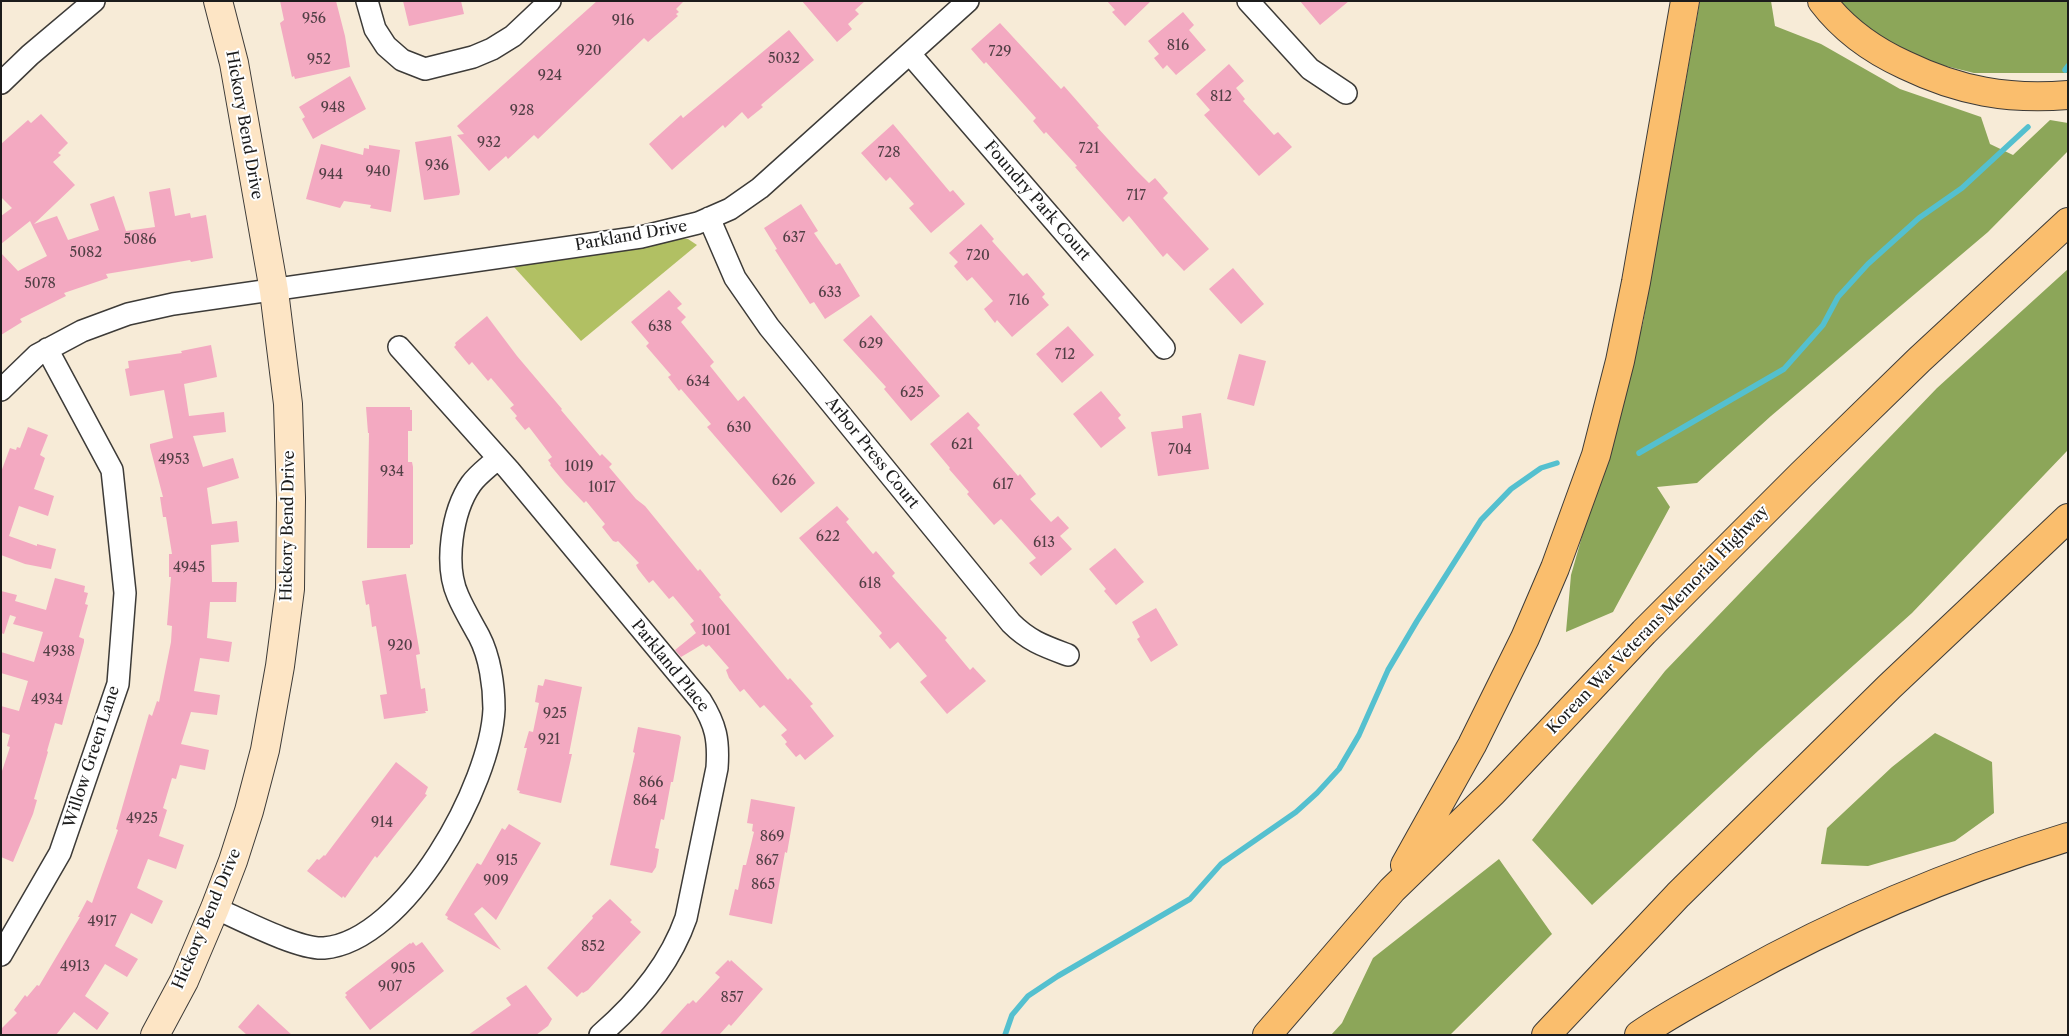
<!DOCTYPE html>
<style>
body{margin:0}
#map{position:relative;width:2069px;height:1036px;overflow:hidden;background:#f7ebd7;font-family:"Libre Caslon Text",serif}
canvas{display:block}
.frame{position:absolute;inset:0;border:2px solid #1c1c1c;pointer-events:none}
</style>
<div id="map">
<canvas width="2069" height="1036"></canvas>
<div class="frame"></div>
</div>
<script>
const g = document.querySelector('canvas').getContext('2d');
g.lineJoin = 'round';
function fill(path, color) { g.fillStyle = color; g.fill(path, 'evenodd'); }
function trace(path, color, width, dash) { g.strokeStyle = color; g.lineWidth = width; g.lineCap = dash ? 'butt' : 'round'; g.setLineDash(dash || []); g.stroke(path); }
function write(font, color, halo, rows, align = 'center') {
  g.font = font + ' "Libre Caslon Text",serif'; g.lineWidth = 4; g.setLineDash([]); g.textBaseline = 'middle'; g.strokeStyle = halo; g.fillStyle = color; for (const [text, x, y, turn = 0] of rows) {
    g.save(); g.translate(x, y); g.rotate((+turn || 0) * Math.PI / 180); g.textAlign = isNaN(turn) ? turn : align; if (halo) g.strokeText(text, 0, 0); g.fillText(text, 0, 0); g.restore();
  }
}
fill(new Path2D(`
 M678 238 688 239 697 245 581 341 514 267Z`), '#b1c063');
fill(new Path2D(`
 M1700 1H1771L1775 26 1821 44 1900 89 1981 117 1990 144 2013 155 2050 120 2068 123V151L1988 232 1771 416 1697 483 1657 487 1670 507 1613 612 1566 632 1571 575 1643 323Z
 M1836 1H2068V73H1974L1889 52Z
 M2068 269 2067 451 1912 613 1759 750 1592 905 1532 840 1665 671 1937 388Z
 M1935 733 1992 762 1994 813 1955 841 1868 866 1821 864 1827 828 1892 767Z
 M1499 859 1552 934 1450 1035H1331L1342 1023 1373 958Z`), '#8ca659');
trace(new Path2D(`
 M2065 70 2068 66
 M1639 453 1784 369 1823 325 1838 297 1868 264 1919 218 1962 188 2028 127
 M1005 1035 1012 1015 1028 996 1058 976 1190 899 1221 864 1296 812 1317 793 1339 769 1359 735 1388 670 1417 621 1481 520 1511 489 1541 468 1557 463`), '#54c0cf', 5.5);
fill(new Path2D(`
 M280 1H336L345 36 350 67 295 79 294 76 292 77 280 23 284 20Z
 M403 1H461L464 14 409 26Z
 M597 1H684L676 9 679 12 676 14 678 16 648 42 644 38 538 139 534 135 508 159 506 156 489 171 457 135 464 134 457 126Z
 M802 1H865L855 10 859 14 848 24 852 29 837 42Z
 M1107 1H1151L1125 26 1112 12 1115 10Z
 M1300 1H1349L1320 25Z
 M1183 12 1194 25 1189 30 1206 50 1176 75 1167 65 1163 69 1154 58 1159 54 1148 41Z
 M1000 23 1061 89 1064 86 1099 126 1097 127 1136 170 1149 183 1155 178 1168 193 1163 198 1209 249 1184 271 1167 253 1163 257 1129 216 1123 222 1075 167 1077 166 1046 132 1044 134 1033 121 1036 118 986 62 984 64 971 49Z
 M789 30 814 60 761 105 763 107 748 119 742 112 725 128 723 125 672 170 649 144 681 115 683 118Z
 M1229 64 1244 81 1236 88 1245 99 1243 101 1274 135 1278 132 1292 147 1259 176 1204 115 1210 110 1196 94Z
 M350 76 366 109 313 139 302 119 305 117 299 107Z
 M41 114 68 143 58 153 61 155 53 162 75 185 34 224 57 216 68 240 99 230 90 204 114 196 126 231 155 227 149 192 170 188 175 216 190 213 191 218 206 215 213 258 191 262 190 260 106 274 108 278 64 293 66 296 20 319 22 322 1 335V253L18 271 47 256 30 221 1 244V216L12 208 1 197V144L28 120 31 123Z
 M893 124 950 192 953 190 965 204 931 233 909 208 914 204 890 177 886 181 861 153Z
 M451 136 460 192 459 195 424 200 415 142Z
 M321 144 363 155 364 148 369 149V145L400 150 391 212 370 208 371 205 344 201 340 208 306 199Z
 M801 204 818 231 814 233 836 265 840 263 860 296 825 319 814 302 810 304 775 250 777 249 764 228Z
 M981 224 994 239 992 241 1023 276 1027 273 1045 294 1042 297 1049 305 1012 337 997 320 995 323 984 309 993 301 972 277 967 281 954 266 958 262 949 253Z
 M1233 268 1264 304 1241 324 1209 289Z
 M669 290 682 304 677 308 686 317 681 322 714 362 710 366 738 401 744 396 815 483 781 513 707 427 711 424 681 389 679 391 668 377 671 375 646 346 649 343 631 322Z
 M871 315 940 396 911 421 884 389 886 387 843 340Z
 M487 316 517 356 562 409 561 410 600 456 602 454 612 464 609 467 636 499 645 506 698 571 700 569 721 595 719 597 788 680 790 678 813 704 810 706 834 736 805 760 800 754 796 757 785 744 787 742 781 735 787 730 764 705 760 708 744 689 740 692 729 678 726 670 729 668 709 645 706 647 703 644 681 657 675 650 696 633 690 624 694 621 673 596 669 599 653 580 649 583 638 569 636 565 639 563 618 541 616 542 613 541 602 527 605 524 586 501 584 503 565 483 550 465 551 464 548 460 552 457 529 427 525 430 515 418 517 416 510 408 514 405 491 378 488 381 472 362 469 365 454 347 456 345 455 343Z
 M1068 326 1094 355 1062 383 1036 354Z
 M211 345 217 377 184 384 189 416 224 412 226 432 193 436 203 467 233 458 239 478 207 488 212 524 237 521 239 542 211 545 212 582H237L236 602H210L207 638 232 642 229 662 200 658 194 691 220 695 217 715 191 712 181 744 209 750 205 770 180 765 176 779 172 778 163 808 167 810 159 836 184 845 176 869 148 859 137 888 163 901 152 924 131 913 115 946 138 959 127 977 105 964 85 996 109 1013 97 1030 74 1012 56 1035H1V1029L17 1013 14 1010 25 995 27 997 37 985 39 986 80 917H78L87 900 92 903 118 830 116 829 149 714 152 716 157 701 159 702 171 642 172 626 167 625 171 577H169V554H172L166 517H163L160 497H163L150 447V444L173 438 164 390 130 396 125 369 129 368 128 361 182 353 181 351Z
 M1239 354 1266 361 1254 406 1227 399Z
 M1101 391 1121 415 1118 418 1126 428 1101 448 1073 414Z
 M366 407H410V410H412V431H408V462H412L413 467V544L410 545V548H367L369 433H368Z
 M968 412 980 425 977 428 1018 476 1020 474 1036 494 1030 499 1051 522 1058 516 1069 528 1060 536 1072 549 1041 576 1029 563 1036 558 1001 519 994 525 967 494 969 492 949 469 950 468 930 444Z
 M1201 413 1209 469 1158 476 1151 432 1183 428 1182 416Z
 M28 427 48 435 40 455 45 458 34 489 54 496 48 516 19 506 9 536 37 546V544L56 549 51 569 25 564 1 555V472L10 448 16 450 17 447 20 448Z
 M837 506 849 519 846 522 873 554 876 551 895 573 892 576 947 638 945 640 970 670 973 667 986 681 947 714 920 682 927 676 898 642 890 649 879 636 882 633 799 538Z
 M1115 548 1144 582 1116 605 1104 591 1106 589 1089 569Z
 M406 574 420 654 416 655 421 689 425 688 428 711H425L426 713 384 719 380 695 387 694 376 626 372 627 369 604 366 605 362 581Z
 M55 578 85 586 84 592 88 593 85 604 88 605 79 637 84 639V642L62 725 55 723 47 751 48 752 34 799 37 800 33 814 13 862 1 857V774L10 747 7 746 10 735 1 732V706L19 711 28 681 1 673V652L34 662 43 632 13 624 16 617 10 615 4 634 1 633V591L17 595 15 601 46 610Z
 M1156 608 1178 645 1151 662 1137 639 1140 637 1132 622Z
 M545 679 582 687 569 754H572L561 803 519 793 520 791 517 790 527 748H524L529 731 533 732 539 703 535 702 538 685 543 686Z
 M638 727 679 735 681 737 673 782H671L664 820 661 819 655 848 659 849 656 867 652 873 610 865 635 753 633 752Z
 M396 762 428 787 425 794 427 795 377 858 375 856 345 898 343 896 342 898 307 871 317 859 319 860 324 855 325 856Z
 M751 799 795 807 787 853 785 852 772 924 729 915 735 889 738 890 743 865H746L754 832 752 831 753 824 747 823Z
 M509 824 541 843 496 920 482 907 474 914 501 950 447 919 448 917 445 915 477 863 481 865 502 828 505 830Z
 M610 899 632 920 630 922 641 932 588 990 583 993 582 992 577 997 547 968 593 918 592 916Z
 M413 942 416 946 422 942 444 971 370 1030 345 997 347 995 345 993 410 943 411 944Z
 M728 960 730 962 731 960 763 989 731 1026 729 1024 719 1035H659L688 1003 689 1004 693 1000 696 1003 720 977 715 973Z
 M526 985 552 1019 548 1026 536 1035H468L511 1005 506 998Z
 M258 1004 292 1035H247L238 1027Z`), '#f3a9c1');
const street = new Path2D(`
 M367 1 375 29 386 46 402 60 425 69 473 57 492 49 513 36 550 1
 M1248 1 1310 69 1346 93
 M910 54 1164 348
 M1 83 30 55 94 1
 M709 218 735 278 769 327 1011 623C1029 641 1044 646 1068 655
 M399 347 509 470 701 701C716 725 719 740 717 768L686 918C670 964 637 1003 600 1035
 M1 390 37 355 82 331 128 314 173 304 641 237 698 223 730 209 760 188 968 1
 M215 908C240 919 299 950 324 948 406 941 491 784 494 709 494 686 490 657 479 636 472 623 464 610 458 596 444 565 452 511 471 484 478 474 490 466 498 458
 M1 955 60 853 118 684 125 593 112 470 47 349`);
const secondary = new Path2D(`
 M155 1035 184 981 215 908 233 861 249 811 265 750 280 666 290 589 291 498 288 404 274 291 234 63 218 1`);
const highway = new Path2D(`
 M1822 1C1844 30 1872 50 1905 65 1959 91 2008 100 2068 95
 M1405 865 1472 745 1525 638 1555 568 1596 455 1620 361 1636 282 1685 1
 M1267 1035 1392 890 1493 792 1644 632 1801 475 1919 360 2068 222
 M1546 1035 1678 895 1889 687 2068 518
 M1639 1035C1669 1014 1702 997 1734 979 1841 919 1950 873 2068 837`);
trace(street, '#3d3b38', 24);
trace(secondary, '#3d3b38', 30);
trace(highway, '#3d3b38', 30);
trace(street, '#fff', 21);
trace(secondary, '#fde5c5', 28);
trace(highway, '#fabe6d', 28);
write('14px', '#523f45', null, [
 ["956",314,19],
 ["916",623,21],
 ["816",1178,46],
 ["920",589,51],
 ["729",1000,52],
 ["5032",784,59],
 ["952",319,60],
 ["924",550,76],
 ["812",1221,97],
 ["948",333,108],
 ["928",522,111],
 ["932",489,143],
 ["721",1089,149],
 ["728",889,153],
 ["936",437,166],
 ["940",378,172],
 ["944",331,175],
 ["717",1136,196],
 ["637",794,238],
 ["5086",140,240],
 ["5082",86,253],
 ["720",978,256],
 ["5078",40,284],
 ["633",830,293],
 ["716",1019,301],
 ["638",660,327],
 ["629",871,344],
 ["712",1065,355],
 ["634",698,382],
 ["625",912,393],
 ["630",739,428],
 ["621",962,445],
 ["704",1180,450],
 ["4953",174,460],
 ["1019",579,467],
 ["934",392,472],
 ["626",784,481],
 ["617",1003,485],
 ["1017",602,488],
 ["622",828,537],
 ["613",1044,543],
 ["4945",189,568],
 ["618",870,584],
 ["1001",716,631],
 ["920",400,646],
 ["4938",59,652],
 ["4934",47,700],
 ["925",555,714],
 ["921",549,740],
 ["866",651,783],
 ["864",645,801],
 ["4925",142,819],
 ["914",382,823],
 ["869",772,837],
 ["915",507,861],
 ["867",767,861],
 ["909",496,881],
 ["865",763,885],
 ["4917",102,922],
 ["852",593,947],
 ["4913",75,967],
 ["905",403,969],
 ["907",390,987],
 ["857",732,998]
]);
write('16px', '#1c1c1c', '#fff', [
 ["Hickory Bend Drive",244,125,80],
 ["Foundry Park Court",1037,201,49],
 ["Parkland Drive",631,236,-10],
 ["Arbor Press Court",872,453,51],
 ["Hickory Bend Drive",288,526,-89],
 ["Korean War Veterans Memorial Highway",1658,620,-46],
 ["Parkland Place",670,666,51],
 ["Willow Green Lane",92,757,-72],
 ["Hickory Bend Drive",207,919,-67]
]);
</script>
